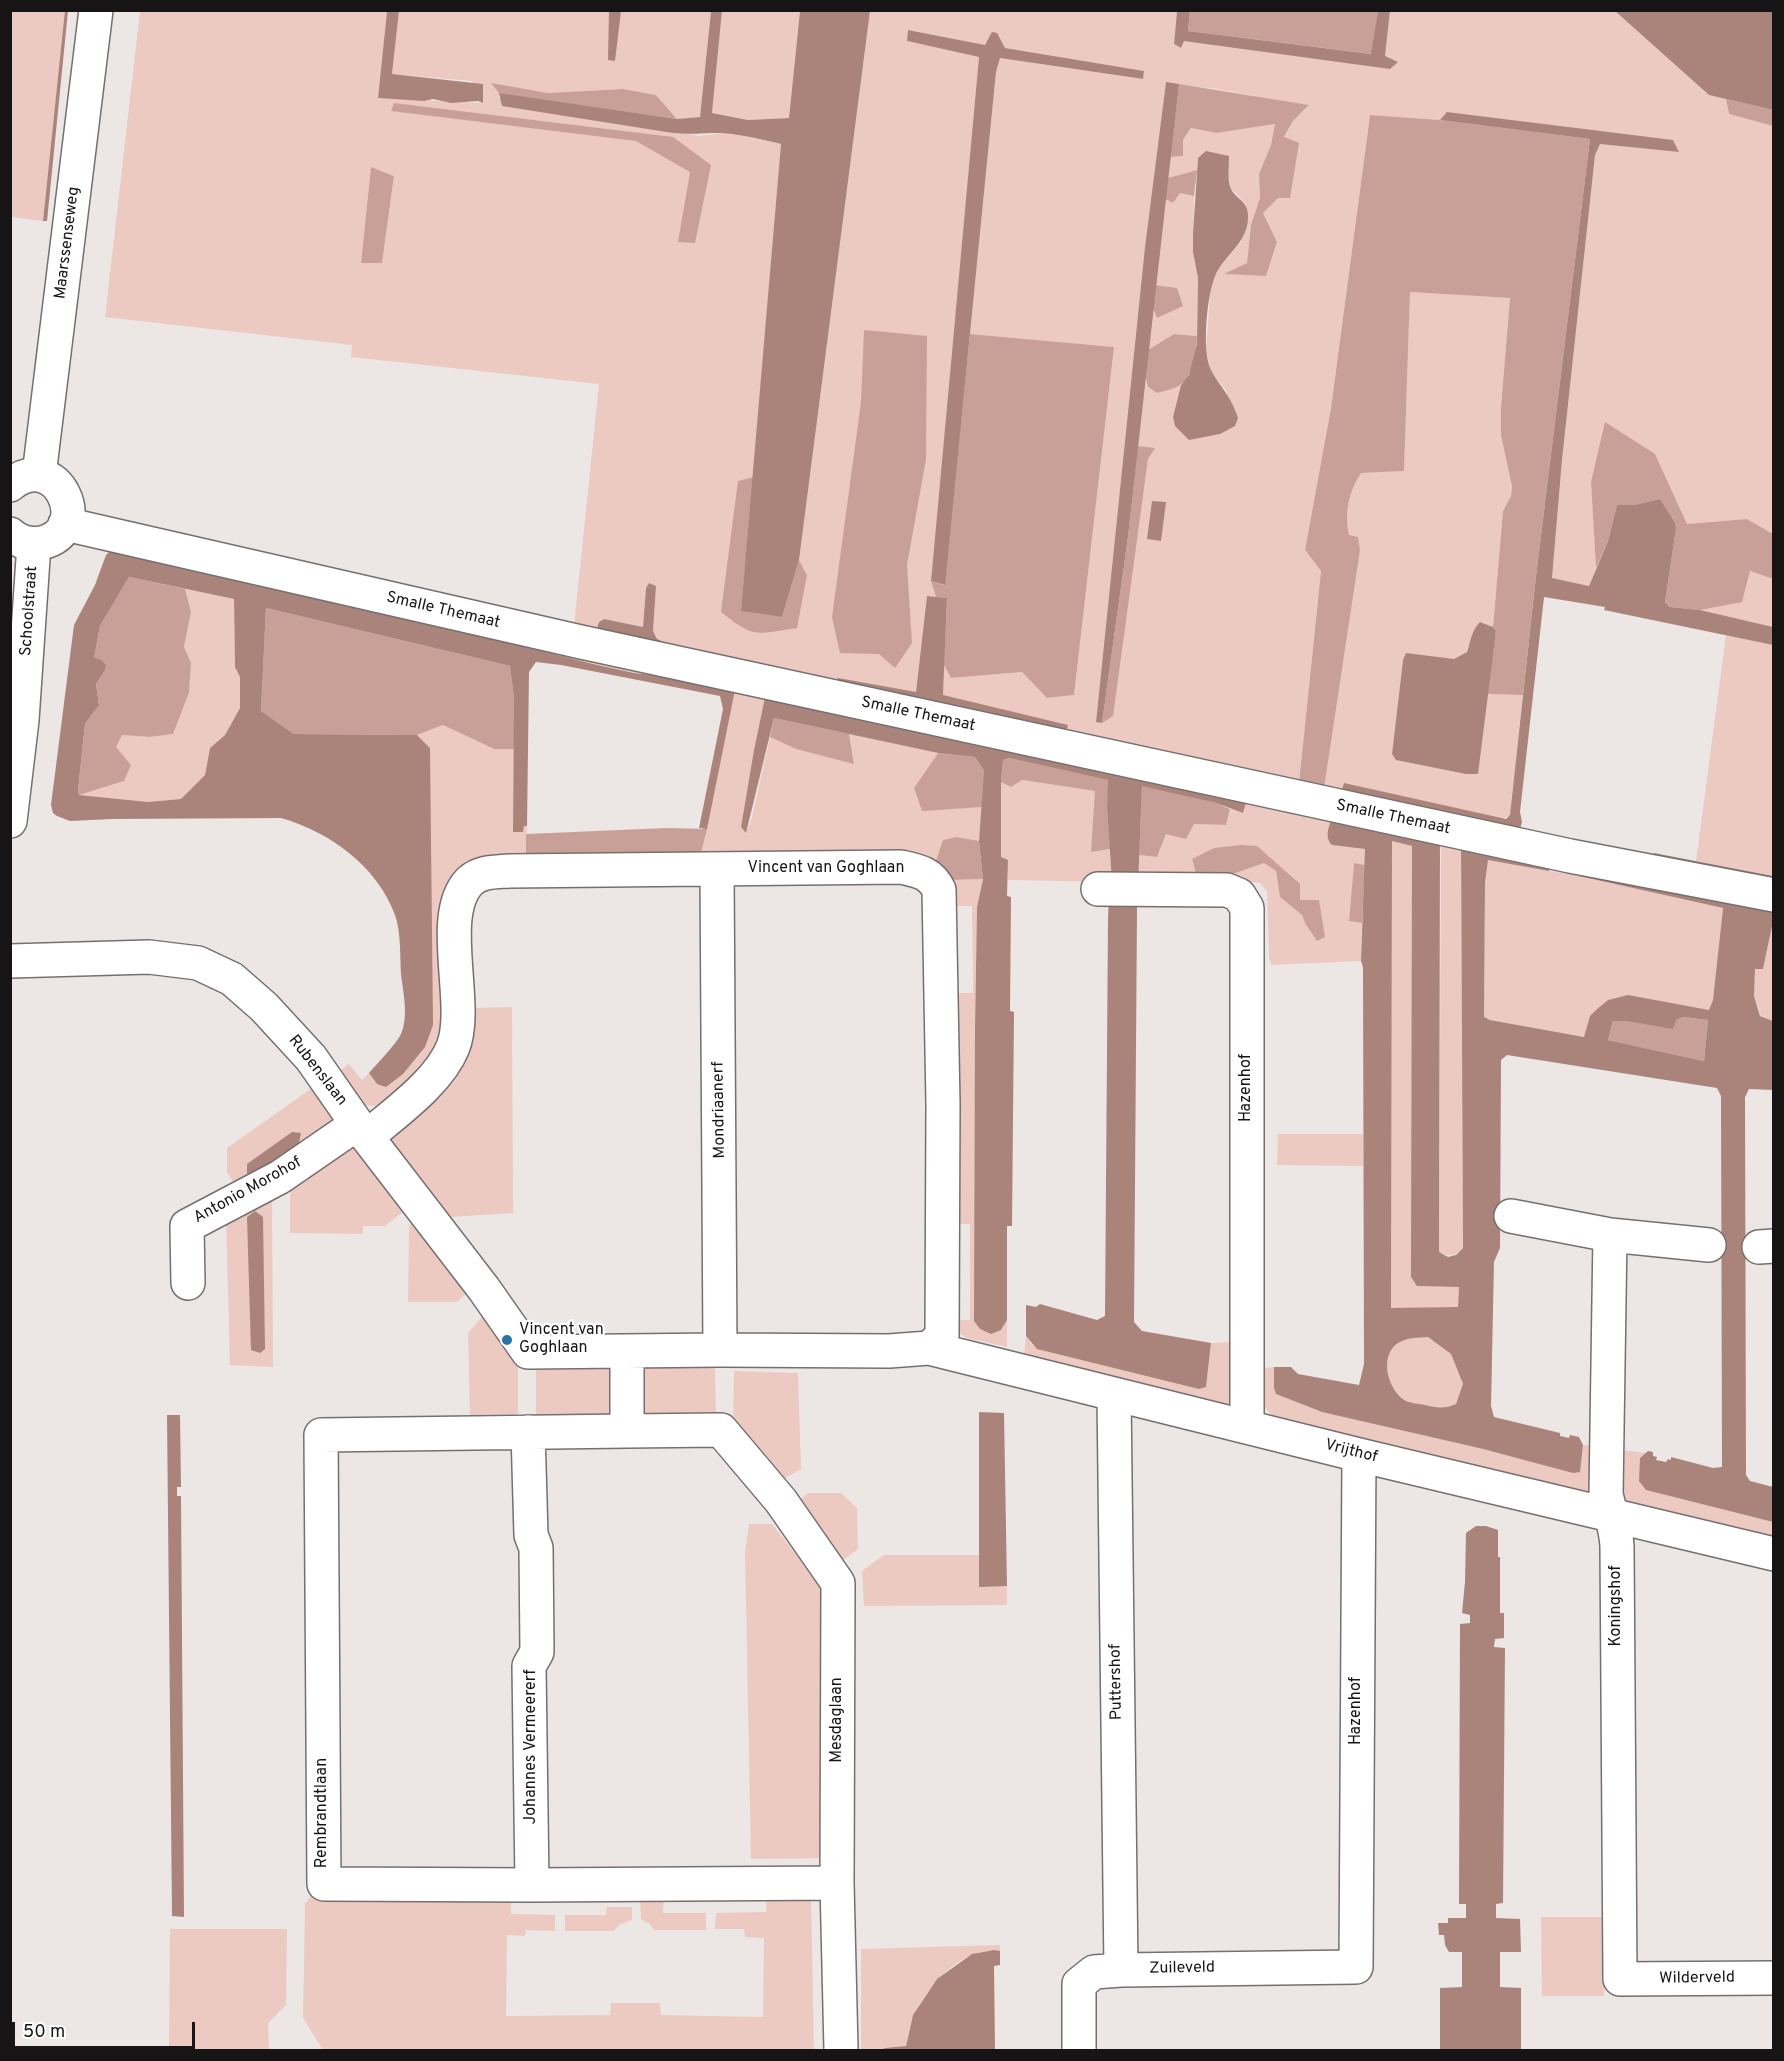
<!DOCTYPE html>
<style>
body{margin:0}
#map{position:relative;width:1784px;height:2061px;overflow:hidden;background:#ece7e5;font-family:Overpass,sans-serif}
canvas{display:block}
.frame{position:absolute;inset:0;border:12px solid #161414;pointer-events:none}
.scale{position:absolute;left:12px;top:2022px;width:183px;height:27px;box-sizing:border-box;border:3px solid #161414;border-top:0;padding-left:8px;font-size:18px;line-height:21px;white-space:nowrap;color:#161414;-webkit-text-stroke:4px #fff;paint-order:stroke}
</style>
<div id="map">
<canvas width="1784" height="2061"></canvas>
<div class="frame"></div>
<div class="scale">50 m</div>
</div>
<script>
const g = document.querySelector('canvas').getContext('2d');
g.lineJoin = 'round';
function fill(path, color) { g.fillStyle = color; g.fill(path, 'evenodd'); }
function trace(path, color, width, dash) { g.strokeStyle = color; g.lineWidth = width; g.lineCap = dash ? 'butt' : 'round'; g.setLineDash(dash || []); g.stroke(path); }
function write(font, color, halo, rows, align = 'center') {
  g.font = font + ' Overpass,sans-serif'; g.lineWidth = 4.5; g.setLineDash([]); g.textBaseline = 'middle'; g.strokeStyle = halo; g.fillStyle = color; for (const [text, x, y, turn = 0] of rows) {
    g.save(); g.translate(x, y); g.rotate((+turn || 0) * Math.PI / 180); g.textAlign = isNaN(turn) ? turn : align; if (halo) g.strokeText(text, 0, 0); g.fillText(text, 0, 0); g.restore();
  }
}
fill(new Path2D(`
 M11 11H65L43 221 11 217Z
 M140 11H387L378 98 482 103 472 81 392 74 399 11H711L700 117 677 119 656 95 623 89 548 93 492 84 499 93V98L699 136C725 130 755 138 781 144L753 477 738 481 807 575 799 560 870 11H1177L1174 44 1180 48 1184 41 1384 56 1390 11H1615L1709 95 1726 99 1729 114 1773 126V534L1747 519 1687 524 1655 454 1591 482 1596 568 1589 586 1552 578 1562 460 1595 155 1600 144 1679 152 1673 141 1448 112 1440 120 1370 115 1331 408 1305 550 1321 571 1299 783 1349 535C1344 513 1349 491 1361 473L1404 471 1410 292 1510 298 1501 407 1512 485 1511 496 1503 511 1493 627 1480 622 1472 635 1467 652 1454 659 1403 660 1392 754 1477 774 1487 694 1523 695 1510 815 1461 841 1463 1248C1454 1257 1450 1257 1439 1252L1441 852 1440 838 1343 816 1333 845 1365 849V865L1354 863 1349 921 1362 923 1361 961 1271 965 1269 956 1267 892 1260 883 1219 879 1264 863 1276 871 1280 897 1302 915 1305 923 1300 900 1257 846 1214 848 1192 860 1197 878 1137 883 1139 855 1157 857 1166 834 1194 824 1226 825 1230 809 1243 813 1245 803 765 697 754 750 741 827 746 832 751 821 770 737 796 749 854 763 849 734 938 753 914 788 922 810 983 807 979 841 957 837 935 864 700 857 736 685 634 673 593 664 143 553 109 552 110 524 574 626 599 384 351 357 352 345 105 317ZM909 30 985 45 997 34 1005 48 1143 71 1142 79 1000 58 996 72 970 334 1114 347 1074 695 1047 698 1022 672 951 678 944 665 943 696 1068 725 909 692H916L927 596 936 597 931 581 979 57 907 41ZM1166 83 1217 89 1309 106 1293 121 1284 138 1278 198 1263 213 1277 242 1266 276 1226 274 1247 263 1251 225 1260 198 1259 174 1271 145 1275 124 1217 133 1191 128 1183 140V156L1170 157 1168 178 1197 170 1198 158 1228 172 1231 189 1245 203 1248 214 1241 242 1218 269 1211 284 1206 348 1209 368 1227 392 1220 434 1189 440 1173 417 1181 385 1157 393 1148 387 1146 378 1138 446 1154 449 1148 459 1125 619 1103 723 1096 722 1145 247ZM371 167 394 176 382 263H361ZM649 583 656 586 653 631 657 639 595 634 599 622 604 619 643 627 646 588Z
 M722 11H800L789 118 748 120 712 113Z
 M1180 193 1194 196 1193 252 1198 278 1197 336 1174 334 1148 350 1153 308 1157 317 1177 288 1155 285 1165 199 1173 203Z
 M1750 571 1773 579V627L1700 610 1742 601Z
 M185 589 234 599 235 667 240 677V708L225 735 210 748 205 775 181 799 148 802 79 795 124 781 116 746 122 735 150 737 173 734 189 693 191 663 184 647 191 612Z
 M1726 635 1773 645V876L1696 861Z
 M443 725 494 749H514L513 832H523L524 826H527L526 857 476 862 441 1050 392 1095 375 1106 361 1105 336 1073 349 1064 362 1080 369 1073 377 1084 403 1074 430 748 417 735Z
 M1021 780 1096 791 1091 852 1110 849 1112 882 1008 880V860L1001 858V782L1011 787Z
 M1392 841 1412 846 1417 1286 1459 1287 1458 1307 1391 1309Z
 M1488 860 1579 876 1723 908 1713 1000 1709 1010 1675 1004 1589 1019 1585 1037 1490 1020 1484 1017 1485 883Z
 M983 879 977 907 975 1027 1001 1330 1007 1320V1347L967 1338 960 1334 955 1320H970V1224H955L954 993H973L972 906H954L952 880Z
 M1772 925 1773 926V1021L1761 1016 1754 996 1755 968 1763 969Z
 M512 1007 513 1213 450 1217 391 1140V1132L468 1008Z
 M312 1088 339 1126 237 1189 227 1172V1148Z
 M1278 1134H1363V1166L1277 1165Z
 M350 1144 365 1147 409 1207 385 1226H363V1234L290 1233V1185Z
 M272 1196 273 1367 230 1365 226 1218Z
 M416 1219 472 1289 457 1302H408L409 1226Z
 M487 1311 518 1359V1414L470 1415 468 1333Z
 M1026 1336 1032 1345 1206 1387 1211 1343 1235 1342V1393L1230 1404 1223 1405 1024 1354Z
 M1428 1337 1451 1354 1463 1385 1456 1404C1445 1409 1436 1408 1425 1405 1419 1404 1411 1403 1406 1401 1387 1391 1378 1353 1400 1342 1409 1337 1419 1338 1428 1337Z
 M536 1357H620L621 1422 536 1423Z
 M631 1358H715L716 1423 631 1424Z
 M1274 1367V1388L1276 1394 1319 1411 1580 1472 1583 1445 1600 1446 1589 1496 1276 1417C1256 1407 1262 1389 1262 1369Z
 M734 1371 798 1373 801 1469 780 1481 733 1426Z
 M1622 1450 1646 1453 1640 1458 1646 1490 1773 1522V1542L1625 1502 1619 1497Z
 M808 1493H841L857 1508 858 1549 842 1561 799 1501Z
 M749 1524H772L821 1586 826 1858 751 1859 745 1552Z
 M884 1555H979V1586H1007V1605L864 1606 862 1571Z
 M767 1895 811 1896 814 2050H323L303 2018 305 1904 311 1896 511 1898V1914L555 1915V1931L526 1930 525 1936 507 1935 506 2016 610 2015 611 2003H660L661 2015 763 2017 764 1938 745 1937 744 1929H715L716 1913 766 1912Z
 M664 1898 663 1913H706V1930H654L650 1924 641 1919 640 1899Z
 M607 1907H632V1920L619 1925 614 1931H565V1915H606Z
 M1541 1917H1603L1604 1996H1542Z
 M170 1929H287L286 2005 268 2023 269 2050H169Z
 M1000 1945V1951C963 1946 929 1984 914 2015 909 2024 908 2037 906 2047L885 2048 882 2050H861V1949Z`), '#eccac2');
fill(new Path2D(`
 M1190 11H1378L1372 54 1188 31Z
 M491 83 548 93 623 89 656 95 677 119 515 96 499 93Z
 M1179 84 1309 105 1293 121 1284 137 1299 143 1290 198H1278L1263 213 1277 242 1266 276 1224 274 1247 263 1251 225 1260 198 1259 174 1271 145 1275 124 1217 133 1191 128 1183 140V156L1170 157Z
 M1726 99 1773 110V126L1729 114Z
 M394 103 673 137 711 165 695 243 678 242 690 172 636 141 391 111Z
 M1370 115 1440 120 1590 139 1536 576 1523 695 1487 694 1496 631 1493 627 1503 511 1511 496 1512 486 1501 435V407L1510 298 1410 292 1404 471 1361 473C1349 491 1344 513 1349 535L1358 537 1360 550 1324 788 1299 783 1321 571 1305 550 1331 408Z
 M371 167 394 176 382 263H361Z
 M1197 170 1194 196 1180 193 1173 203 1165 199 1168 178Z
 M1155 285 1177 288 1183 306 1157 318 1153 308Z
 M864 330 927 336 926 459 907 565 912 643 895 668 879 654 840 653 832 617 861 402Z
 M970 334 1114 347 1074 695 1047 698 1022 672 951 678 944 665 947 598 936 597 931 581 944 585Z
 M1174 334 1197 336C1197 350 1193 377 1180 385 1174 389 1164 391 1157 393L1148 387 1146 378 1148 350Z
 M1605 422 1655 454 1687 524 1747 519 1773 534V579L1750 571 1742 602 1700 610 1670 607 1665 602 1676 529 1660 499 1634 505H1617L1608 541 1596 568 1591 482Z
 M1138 446 1155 448 1148 459 1113 716 1102 723 1128 537Z
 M753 477 741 611 782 617 799 560 807 575 797 628C755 634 755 639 721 612L738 481Z
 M129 577 185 589 191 612 184 647 191 663 189 693 173 734 150 737 122 735 116 747 131 765 124 781 79 795 78 790 85 724 99 705 96 684 104 672 94 658 100 626Z
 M266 608 510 666 514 699V749H494L443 725 417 735 294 734 261 711Z
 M774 718 849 734 854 764 796 749 770 737Z
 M938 753 975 757 984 771 983 807 922 811 914 788Z
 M1009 758 1109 780 1107 808 1110 849 1091 852 1095 791 1022 780 1011 787 1001 782 1003 760Z
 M1142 785 1216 803 1230 809 1226 825 1194 824 1186 839 1166 834 1157 857 1139 855Z
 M667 828 707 829 700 857H526V834Z
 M957 837 979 841 983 879 952 880 935 864 943 840Z
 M1242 845 1257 846 1300 884V900H1319L1325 937 1317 941 1305 923 1302 915 1280 897 1276 871 1264 863 1219 879 1197 878 1192 859 1214 848Z
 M1354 863 1365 865 1362 923 1349 921Z
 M1683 1017 1708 1020 1704 1061 1608 1040 1613 1021 1676 1020Z`), '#c9a097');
fill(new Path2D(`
 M65 10 68 11 47 221H43Z
 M387 11H399L392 74 483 84V103L478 101 451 103 433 99 424 101 378 98Z
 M609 11H621L615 61 608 60Z
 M711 11H722L712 113 748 120 789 118 800 11H870L799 560 782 617 741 611 781 144C762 139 730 132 711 133 696 134 688 134 673 133L502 106 499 93 677 119 700 117Z
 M1177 11H1190L1188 31 1371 54 1378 11H1390L1385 56 1398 62 1390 69 1184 41 1181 48 1174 44Z
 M1615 11H1773V110L1709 95Z
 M908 30 985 45 992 32 997 33 1005 48 1144 71 1143 79 1000 58 996 72 945 585 931 581 979 57 907 41Z
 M1166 82 1179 84 1128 537 1102 723 1096 722 1145 247Z
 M1447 112 1673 140 1679 152 1600 144 1595 155 1562 460 1552 578 1589 586 1608 541 1617 505H1634L1660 499 1675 523 1676 529 1665 602 1670 607 1700 610 1773 627V645L1604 610 1605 607 1544 597 1520 812 1522 822 1518 836 1342 790 1344 783 1506 819 1510 815 1536 576 1590 139 1440 120Z
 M1206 151 1229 156C1229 166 1227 180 1231 189 1236 199 1248 201 1248 215 1249 240 1229 252 1218 270 1207 287 1201 352 1211 370 1221 388 1231 396 1238 418L1235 426 1220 434 1189 440 1175 426 1173 417 1181 385 1189 375 1197 344 1198 278 1193 252V233L1198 158Z
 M1152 501 1166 502 1161 541 1147 539Z
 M109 552 143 553 225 571 593 664 634 673 736 685 707 829 699 828 723 709 720 696 561 665 536 662 529 672 527 826H524L523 832H513L514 699 510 666 266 608 261 711 294 734 417 735 430 748 433 1025 425 1047 403 1074 386 1087 377 1084 369 1073C378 1063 396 1044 401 1034 409 1016 403 992 401 974 400 957 401 931 395 915 377 866 330 832 281 818L112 819 70 821 57 816 53 813 51 805 74 625 95 585 106 555ZM129 577 234 599 235 667 240 677V708L225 735 210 748 205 775 181 799 148 802 79 795 78 790 85 724 99 705 96 684 104 672 106 665 101 660 94 658 100 626Z
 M649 583 656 586 653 631 657 639 664 642 662 649 595 634 599 622 604 619 643 627 646 588Z
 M927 596 947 598 943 695 1068 725 1066 733 831 686 838 678 916 692Z
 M1480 622 1493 627 1496 631 1478 774H1466L1396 760 1392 754 1403 660 1406 653 1454 659 1467 652C1471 641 1471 631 1480 622Z
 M765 697 1246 802 1243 813 1216 803 1142 786 1137 909 1134 1322 1142 1331 1211 1343 1206 1387 1199 1389 1037 1349 1026 1336V1305L1036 1307 1040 1304 1097 1320 1105 1316 1108 919 1109 895 1112 882 1107 808 1108 780 1009 758 1003 760 1001 782V857L1008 860 1007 896 1011 897 1010 1011 1014 1012 1012 1226H1007V1320L1001 1330 991 1334 980 1329 974 1321 975 1027 977 907 983 879 979 841 984 771 975 757 938 753 774 718 746 833 741 827 754 750Z
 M1332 817 1440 838 1439 1252 1448 1257 1456 1255 1463 1248 1461 841 1551 860 1549 871 1488 860 1485 883 1484 1017 1490 1020 1584 1037 1590 1016 1596 1010 1608 1000 1628 995 1709 1010 1713 1000 1723 908 1579 876 1581 866 1773 904V926H1772L1763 969H1755L1754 996 1760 1016 1773 1021V1090L1749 1089 1745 1097 1746 1475 1750 1481 1773 1487V1522L1646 1490 1639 1481 1640 1458 1648 1451 1653 1452V1456L1657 1457 1656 1460 1666 1462 1668 1459 1671 1460V1457L1713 1468 1722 1467 1721 1096 1717 1088 1507 1055 1501 1060 1500 1248 1494 1262 1491 1406 1494 1417 1560 1433V1436L1569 1438 1570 1435 1579 1437 1583 1445 1580 1472 1573 1473 1483 1449 1322 1412 1276 1394 1274 1388V1367H1291L1298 1374 1359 1385 1364 1364 1363 967 1361 961 1365 849 1332 845C1324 837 1329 827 1332 817ZM1392 841 1412 846 1411 1277 1417 1286 1459 1287 1458 1307 1391 1308ZM1683 1017 1708 1020 1704 1061 1608 1040 1613 1021H1627L1673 1029 1676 1020ZM1428 1337 1451 1354 1463 1384 1456 1404C1445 1409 1436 1408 1425 1405 1419 1404 1411 1403 1406 1401 1387 1391 1378 1353 1400 1342 1409 1337 1419 1338 1428 1337Z
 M1654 853 1773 876V887L1652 861Z
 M292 1132 301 1133 299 1143 259 1171 247 1174V1164Z
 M255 1211 263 1217 265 1349 260 1353 251 1350 247 1217Z
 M979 1412 1004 1413 1007 1586 979 1587Z
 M167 1415H180L181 1487H177V1496H181L184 1917 172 1916Z
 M1476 1526H1486L1498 1530V1557H1500V1613H1504V1638L1495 1639 1494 1647 1505 1648 1503 1903 1496 1904V1918L1520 1919 1521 1952H1500V1987L1521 1988V2050H1440V1988L1462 1987V1952H1449L1445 1945 1444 1935H1439L1438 1923H1448V1918H1466V1904H1459L1460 1624 1470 1623V1615L1462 1613 1465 1582 1466 1533Z
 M994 1950 1000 1951V1965L994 1966 995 2050H882L885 2048 906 2046 913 2015 937 1979 972 1954Z`), '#aa837a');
const minor = new Path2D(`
 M39 475 96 10
 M10 485C57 446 96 531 41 543 29 545 19 542 10 534
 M65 524 581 642 1570 856 1774 895
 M10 821 22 720 34 544
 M717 870 720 1350
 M1098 889 1227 890 1239 895 1247 908V1426
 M10 961 149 957 198 963 232 979 264 1007 311 1058 357 1124 484 1289 528 1352 720 1350 889 1351 929 1348 942 1336 943 1104 939 890C931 873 919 871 901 867L509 871C496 872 481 871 470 881 436 915 470 1004 453 1047 439 1082 396 1112 368 1136
 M1511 1216 1610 1235 1709 1245
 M1610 1235 1606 1494C1610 1513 1616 1527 1617 1546L1620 1979 1774 1978
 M1759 1247 1774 1246
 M188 1283 187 1226 280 1177 357 1124
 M929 1348 1359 1455 1774 1554
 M627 1351V1431L721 1430 781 1501 838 1583 837 1883 841 2050
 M1114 1394 1121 1970
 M627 1431 321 1435 324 1884 532 1885 837 1883
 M528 1432 531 1535 536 1548 537 1652 529 1666 532 1885
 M1079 2050V1984L1094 1972 1121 1970 1356 1967 1359 1455`);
trace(minor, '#75706f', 36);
trace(minor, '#fff', 33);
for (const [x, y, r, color] of [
 [507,1340,6,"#2773a6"]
]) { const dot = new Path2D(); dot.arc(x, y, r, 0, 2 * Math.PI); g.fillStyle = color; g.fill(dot); trace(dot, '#fff', 2); }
write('16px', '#161414', '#fff', [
 ["Maarssenseweg",68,243,-83],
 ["Schoolstraat",30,611,-86],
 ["Smalle Themaat",443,611,13],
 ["Smalle Themaat",918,715,12],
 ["Smalle Themaat",1393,818,12],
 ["Vincent van Goghlaan",826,869],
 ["Rubenslaan",317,1071,52],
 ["Hazenhof",1247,1088,-90],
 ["Mondriaanerf",720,1110,-91],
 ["Antonio Morohof",248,1191,-29],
 ["Vrijthof",1351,1452,14],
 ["Koningshof",1617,1606,-90],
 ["Puttershof",1117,1682,-91],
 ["Hazenhof",1357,1711,-90],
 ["Mesdaglaan",838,1720,-90],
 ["Johannes Vermeererf",532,1747,-90],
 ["Rembrandtlaan",323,1813,-90],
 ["Zuileveld",1182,1969,-1],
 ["Wilderveld",1697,1979,-1]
]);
write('16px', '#161414', '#fff', [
 ["Vincent van",519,1331],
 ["Goghlaan",519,1349]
], 'left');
</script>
